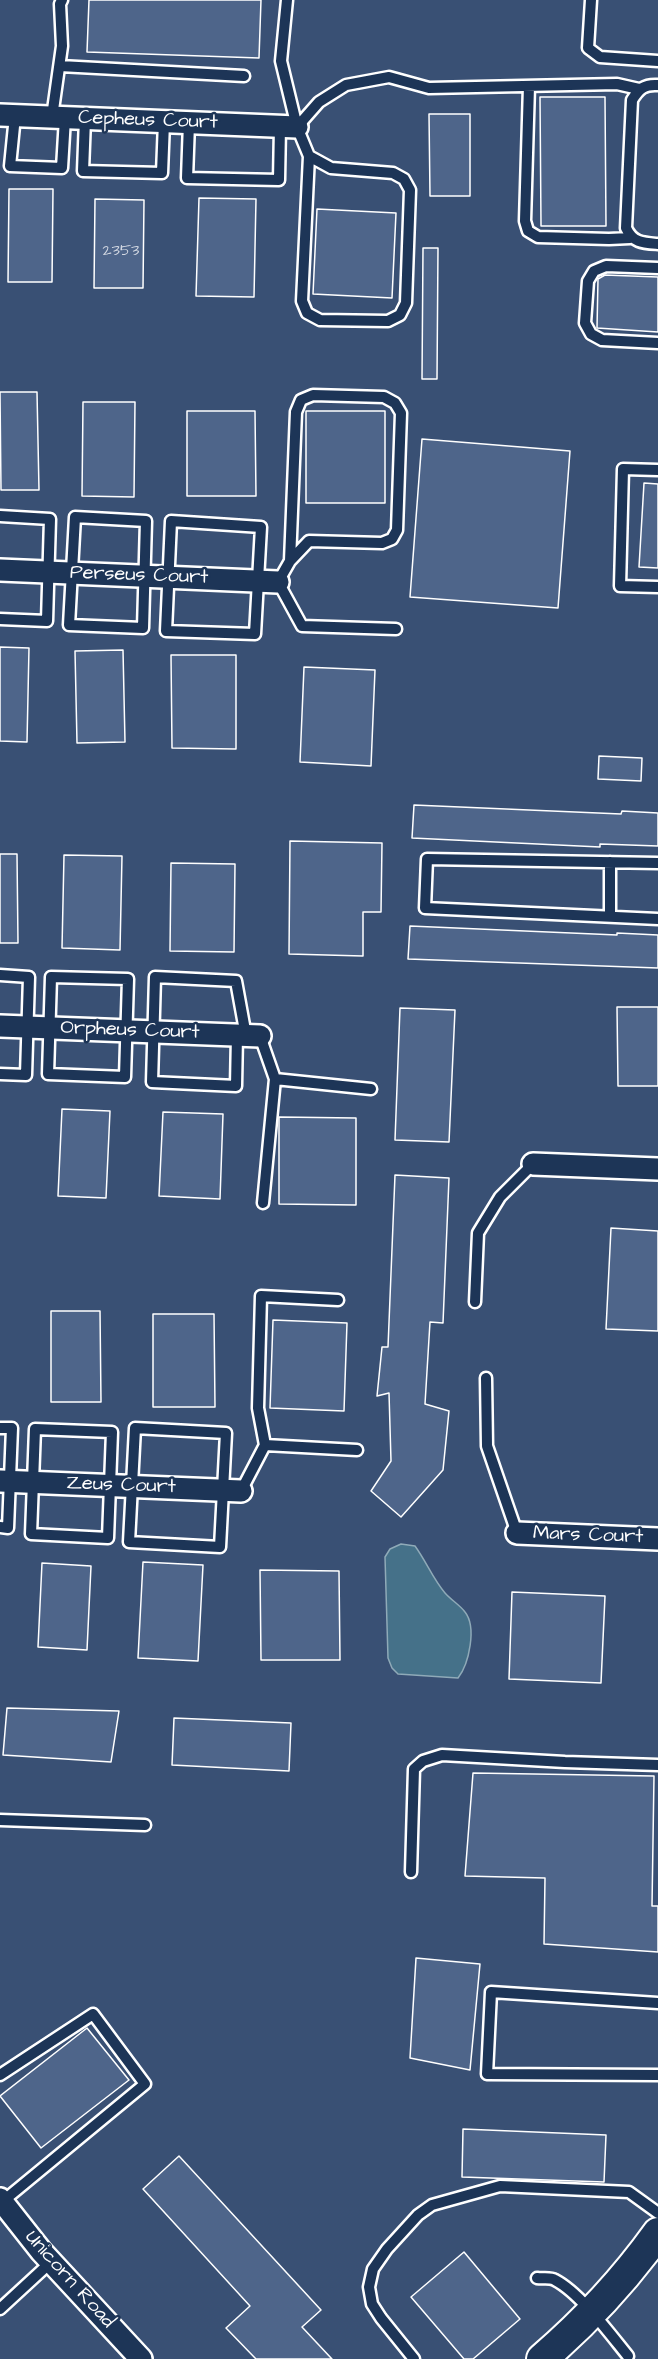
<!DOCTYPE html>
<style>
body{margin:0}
canvas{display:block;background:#2a4266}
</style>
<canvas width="658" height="2359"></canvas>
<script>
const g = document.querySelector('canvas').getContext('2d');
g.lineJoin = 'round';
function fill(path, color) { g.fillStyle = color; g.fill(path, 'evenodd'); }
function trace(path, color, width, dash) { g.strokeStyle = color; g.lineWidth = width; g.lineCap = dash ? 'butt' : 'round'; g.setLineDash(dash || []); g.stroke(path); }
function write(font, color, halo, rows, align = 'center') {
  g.font = font + ' "Architects Daughter",sans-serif'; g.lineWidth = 5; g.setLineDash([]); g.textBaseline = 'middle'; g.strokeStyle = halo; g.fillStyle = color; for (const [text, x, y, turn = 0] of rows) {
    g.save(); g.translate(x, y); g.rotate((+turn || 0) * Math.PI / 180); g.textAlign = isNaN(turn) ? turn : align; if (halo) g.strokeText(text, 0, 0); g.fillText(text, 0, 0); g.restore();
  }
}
fill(new Path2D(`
 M0 0H658V2359H0Z`), '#395074');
const water = new Path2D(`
 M401 1544 415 1546C426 1561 433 1579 445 1593 451 1600 460 1605 465 1612 477 1627 469 1664 458 1678L398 1674 392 1668 388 1658 385 1557 390 1549Z`);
fill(water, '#457189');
trace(water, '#8faab8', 1.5);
const building = new Path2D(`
 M89 0H261L259 58 87 52Z
 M540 97H605L606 226H541Z
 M429 114H470V196H430Z
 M9 189H53L52 282H8Z
 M199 198 256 199 254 297 196 296Z
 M95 199 144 200 143 288H94Z
 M317 209 396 213 392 298 313 294Z
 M423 248H438L437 379H422Z
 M605 275 658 277V332L597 328 598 279Z
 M0 392H37L39 490H1Z
 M83 402H135L134 497 82 496Z
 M187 411H255L256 496H187Z
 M306 411H385V503H306Z
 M422 439 570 451 558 608 410 597Z
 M644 483 658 484V568L639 567Z
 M0 647 29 648 27 742 0 741Z
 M123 650 125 742 77 743 75 651Z
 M171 655H236V749L172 748Z
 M304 667 375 670 371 766 300 762Z
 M599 756 642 758 641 781 598 779Z
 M414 805 621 814 622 811 658 813V846L600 844V847L412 838Z
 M290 841 382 843 381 912H363V956L289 954Z
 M0 854H17L18 943H0Z
 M64 855 122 856 120 950 62 948Z
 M171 863 235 864 234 952 170 951Z
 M410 926 617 935V933L658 935V968L408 959Z
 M617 1007H658V1086H618Z
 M400 1008 455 1010 449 1142 395 1140Z
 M62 1109 110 1111 106 1198 58 1196Z
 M163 1112 223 1114 220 1199 159 1196Z
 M279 1117 356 1118V1205L279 1204Z
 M395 1175 449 1178 443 1323 430 1322 425 1404 449 1411 443 1470 401 1517 371 1491 391 1461 389 1393 377 1396 382 1347H388Z
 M611 1228 658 1231V1331L606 1329Z
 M51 1311H100L101 1402H51Z
 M153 1314H214L215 1407H153Z
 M273 1320 347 1323 344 1411 270 1408Z
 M143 1562 203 1565 198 1661 138 1658Z
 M42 1563 91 1566 87 1650 38 1647Z
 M260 1570 339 1571 340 1660H261Z
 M512 1592 605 1596 601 1683 509 1679Z
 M7 1708 119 1711 111 1762 3 1755Z
 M174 1718 291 1723 289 1771 172 1765Z
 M473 1773 654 1776 652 1906H658V1952L544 1944 545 1878 465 1876Z
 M416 1958 480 1964 470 2070 410 2058Z
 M87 2028 129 2080 41 2148 0 2096Z
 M463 2129 606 2135 604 2182 462 2177Z
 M179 2156 321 2310 302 2327 332 2359H256L226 2328 250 2306 143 2189Z
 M464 2252 520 2319 473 2359H464L411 2297Z`);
fill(building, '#4e658a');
trace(building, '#fff', 1.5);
const lane = new Path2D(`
 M287 0 281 61 297 127 309 156 302 301 307 313 320 320 388 321 400 315 406 303 410 190 404 179 393 173 331 168 309 156
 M591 0 588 48 600 57 658 61
 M60 66 244 76
 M658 85C644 84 639 89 632 100L626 228C633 243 643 243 658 244
 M529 86 525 221 528 231 538 237 609 239 630 238
 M15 116 10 166 62 168 65 118
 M52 117 62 46 60 4 62 0
 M85 119 83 171 162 173 164 122
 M189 123 187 178 279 180 280 127
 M297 127 319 102 346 85 389 77 429 88 617 84 639 89
 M658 268 606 266 594 271 588 281 585 323 591 334 602 340 658 343
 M658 470 623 469 620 586 658 587
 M0 516 50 519 47 621 0 619
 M75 517 146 521 143 628 69 625Z
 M171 521 261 527 255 634 166 631Z
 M290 561 296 412 301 400 313 395 384 397 395 403 401 413 397 530 392 539 382 543 309 541 290 561 278 582 302 626 396 629
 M658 863 427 859 425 908 658 919
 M610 916V862
 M0 975 29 977 26 1075 0 1074
 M51 977 128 979 125 1077 48 1074Z
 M237 1035 236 1086 152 1082 155 977 236 981 246 1036
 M260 1036 275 1079 263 1203
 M275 1079 371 1089
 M475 1302 478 1233 500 1197 533 1164
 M486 1378 487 1446 517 1533
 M0 1428H12L8 1528 0 1527
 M135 1428 226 1433 220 1547 129 1542Z
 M35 1429 112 1432 108 1538 31 1534Z
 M265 1445 258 1408 261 1296 338 1300
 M241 1491 265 1445 357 1450
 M0 1820 145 1825
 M411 1872 414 1769 423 1761 442 1755 565 1762 658 1765
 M658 2003 491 1992 487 2074 658 2075
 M0 2075 93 2014 145 2084 2 2202
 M537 2278C543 2279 550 2277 555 2280 580 2293 610 2334 628 2356
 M0 2309 51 2262
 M414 2359 381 2318 372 2304 369 2287 373 2269 387 2249 418 2215 432 2205 500 2186 629 2192 658 2213`);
const street = new Path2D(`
 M0 115 297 127
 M0 570 278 582
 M0 1026 260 1036
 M533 1164 658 1169
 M0 1481 241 1491
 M517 1533 658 1539
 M0 2199 41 2251 141 2359`);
const secondary = new Path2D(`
 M542 2359C585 2322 625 2279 658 2233`);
trace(lane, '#fff', 15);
trace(street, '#fff', 26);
trace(secondary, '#fff', 34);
trace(lane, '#1d3557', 10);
trace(street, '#1d3557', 21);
trace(secondary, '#1d3557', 30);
write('16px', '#d3d8e2', null, [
 ["2353",121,252]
]);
write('20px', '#fff', '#1d3557', [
 ["Cepheus Court",148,121,2],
 ["Perseus Court",139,576,2],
 ["Orpheus Court",130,1031,2],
 ["Zeus Court",121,1486,2],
 ["Mars Court",588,1536,2],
 ["Unicorn Road",69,2280,48]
]);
</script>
